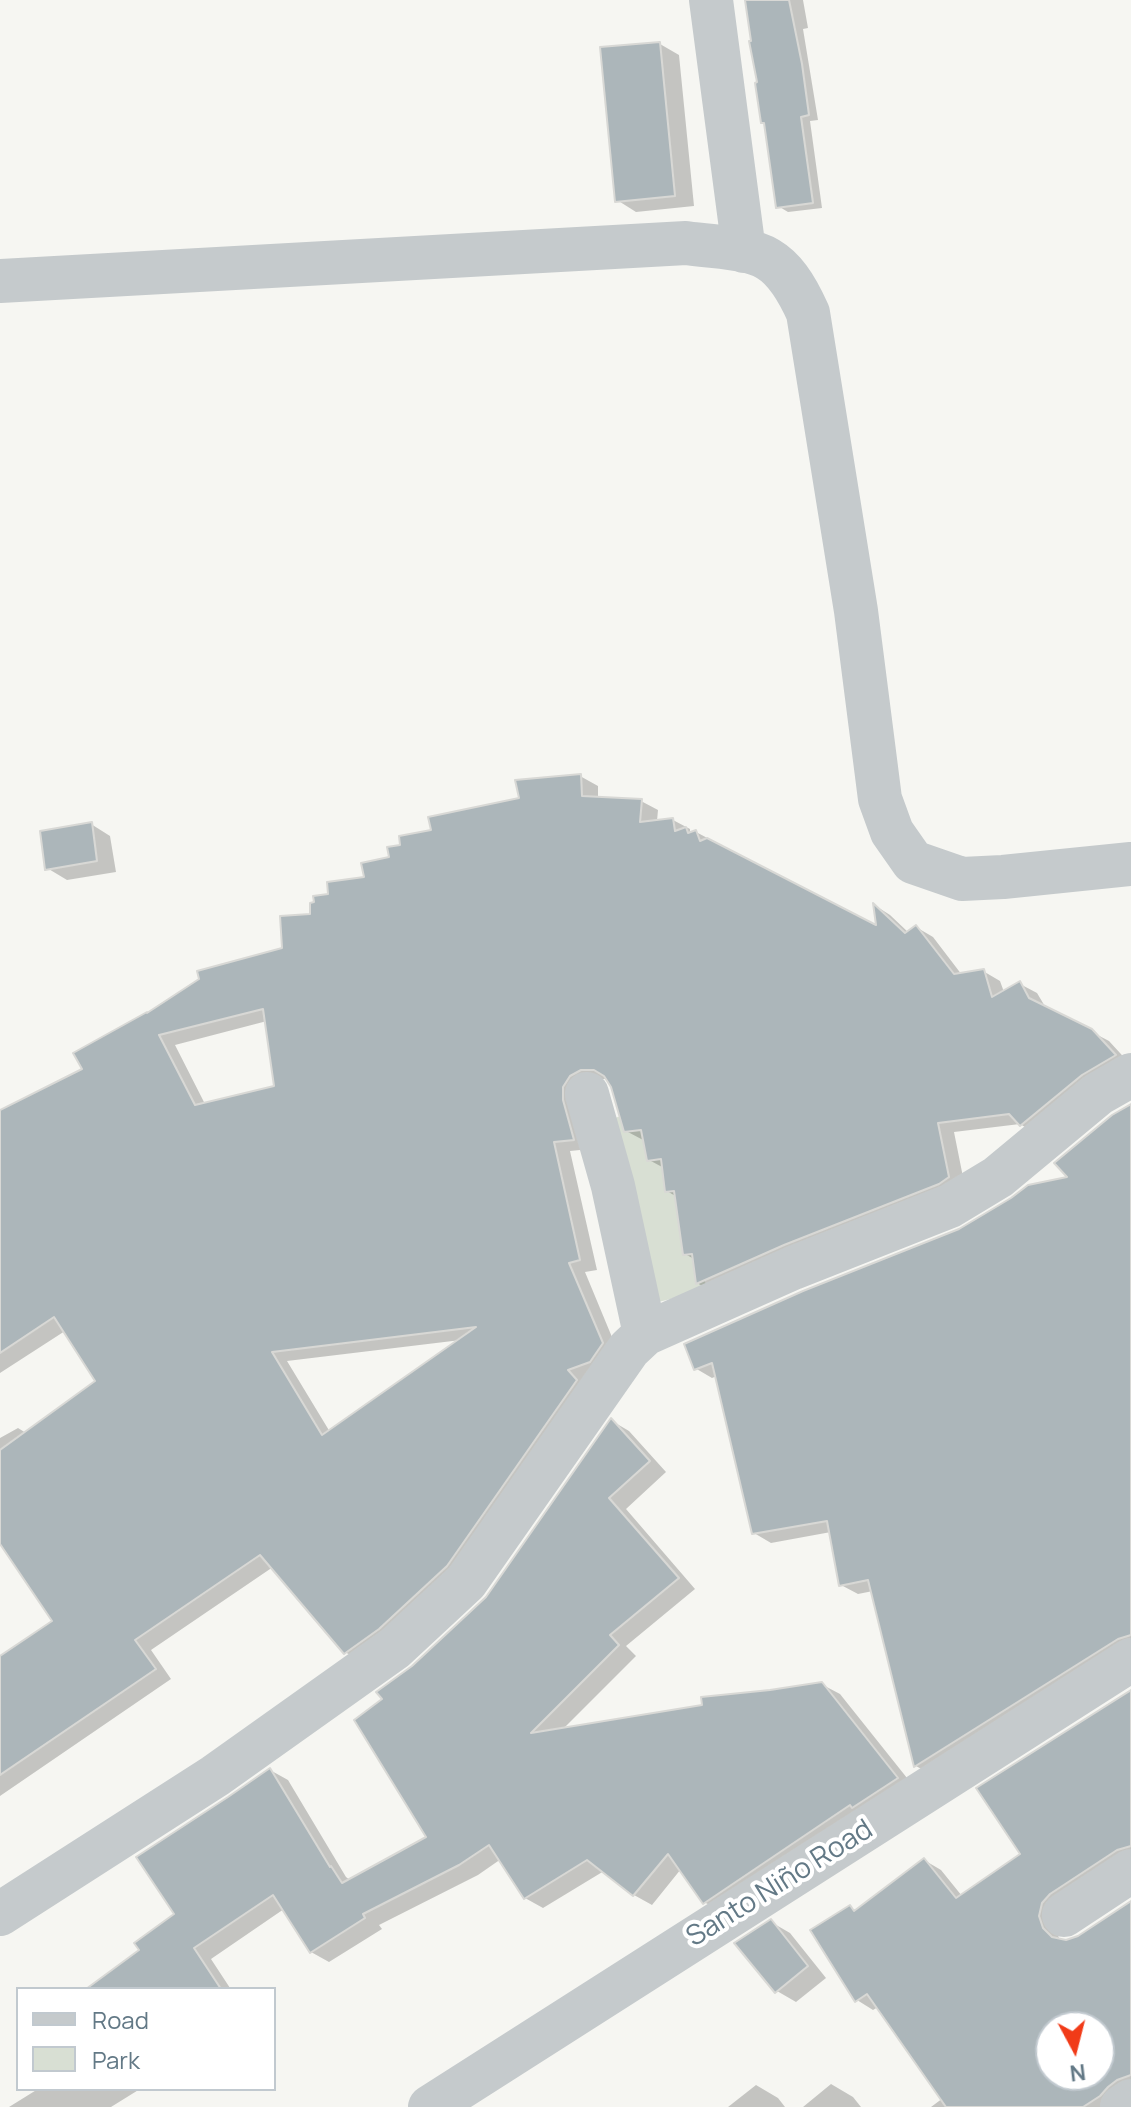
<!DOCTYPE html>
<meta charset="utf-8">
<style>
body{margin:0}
#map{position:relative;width:1131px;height:2107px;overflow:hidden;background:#f6f6f2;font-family:Manrope,sans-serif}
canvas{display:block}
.legend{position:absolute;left:16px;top:1987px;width:260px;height:104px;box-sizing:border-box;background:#fff;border:2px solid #c1c9cf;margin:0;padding:10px 14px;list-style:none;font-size:24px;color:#637986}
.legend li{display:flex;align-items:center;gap:16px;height:40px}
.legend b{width:40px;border:2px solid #c1c9cf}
.north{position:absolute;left:1035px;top:2011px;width:80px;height:80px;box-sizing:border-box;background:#fff;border:2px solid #c1c9cf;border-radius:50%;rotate:173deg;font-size:22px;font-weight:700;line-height:32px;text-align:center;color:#637986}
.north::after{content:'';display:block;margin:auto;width:28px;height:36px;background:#f13b18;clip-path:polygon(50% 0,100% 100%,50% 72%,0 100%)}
</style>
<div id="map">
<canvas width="1131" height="2107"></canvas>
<ul class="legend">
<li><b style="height:10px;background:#c5cacc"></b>Road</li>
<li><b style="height:22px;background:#d8dfd3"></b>Park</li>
</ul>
<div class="north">N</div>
</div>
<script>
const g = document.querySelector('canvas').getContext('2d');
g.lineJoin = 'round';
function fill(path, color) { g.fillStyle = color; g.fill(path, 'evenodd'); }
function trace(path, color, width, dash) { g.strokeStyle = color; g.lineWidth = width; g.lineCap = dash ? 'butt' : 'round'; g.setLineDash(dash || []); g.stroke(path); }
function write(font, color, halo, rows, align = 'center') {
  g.font = font + ' Manrope,sans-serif'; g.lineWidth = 8; g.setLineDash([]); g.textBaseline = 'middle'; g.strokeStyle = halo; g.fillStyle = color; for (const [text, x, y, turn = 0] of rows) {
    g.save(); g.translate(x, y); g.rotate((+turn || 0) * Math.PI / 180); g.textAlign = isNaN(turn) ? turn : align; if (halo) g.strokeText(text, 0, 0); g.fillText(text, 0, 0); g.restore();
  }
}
fill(new Path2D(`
 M662 1106 707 1290 630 1309 586 1125Z`), '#d8dfd3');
fill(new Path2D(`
 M745 0H803L808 28 803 29 818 120 810 121 822 208 788 212 778 206Z
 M660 44 679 55 694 206 636 212 617 200Z
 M580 776 598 786V799L641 801 658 810 657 821 673 820 690 829V832H696L878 928 876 906 890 915 909 933 916 927 933 937 962 975 983 971 1000 981 1004 992 1020 984 1037 993 1046 1008 1109 1041 1131 1065 1038 1135 1020 1124 954 1132 965 1187 714 1293 697 1283 694 1259 685 1254 677 1197 667 1191 664 1168 649 1160 645 1141 626 1131 613 1086 608 1079H599L590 1149 570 1151 597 1270 585 1272 619 1354 464 1575 362 1662 345 1652 273 1567 151 1650 171 1679 0 1796V1659L55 1621 0 1530V1438L18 1428 26 1433 98 1382 65 1331 0 1373V1112L85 1069 284 949 330 896 366 879 391 859 402 846 433 831ZM267 1021 276 1087 205 1104 175 1045ZM461 1340 330 1432 287 1361Z
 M91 824 110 836 116 872 67 880 47 868Z
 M1131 1106V1650L932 1775 916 1766 873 1591 858 1594 841 1585 831 1532 771 1543 754 1533 717 1376 712 1378 695 1368 960 1231 1071 1178Z
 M612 1421 629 1431 666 1472 626 1509 695 1589 626 1646 636 1656 562 1730 704 1706 821 1684 840 1694 915 1788 722 1912 704 1902 681 1869 652 1905 634 1895 604 1871 543 1908 525 1898 501 1859 478 1875 379 1925 382 1929 329 1962 311 1952 284 1909 211 1959 230 1988 228 1989H89L142 1950 177 1915 270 1770 288 1780 346 1877 350 1880 429 1837 385 1700 413 1668 488 1598Z
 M1131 1692V1861L1055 1926 1060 1941 1066 1942 1078 1938 1131 1903V2090L1107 2107H931L943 2098 878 2007 873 2010 857 2000 850 1907 857 1911 924 1860 941 1870 962 1896 1023 1854ZM1051 2027H1099V2075H1051Z
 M771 1922 790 1933 826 1978 796 2002 777 1991Z
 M831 2084 853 2097 861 2107H803Z
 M756 2085 778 2098 785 2107H728Z
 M38 2089H140L111 2107H9Z`), '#0003');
const building = new Path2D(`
 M745 0H789L802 64 809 115 801 117 813 203 776 208 764 123H761L755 83 757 82 749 41H751Z
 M660 42 675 196 615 202 600 47Z
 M581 774 582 796 642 799 640 822 673 818 675 831 686 827 688 833 696 830 700 841 707 838 876 925 873 903 905 933 916 925 954 974 984 969 992 997 1020 981 1029 998 1092 1029 1116 1055 1082 1075 1020 1126 1009 1114 938 1123 949 1177 939 1184 784 1245 696 1284 692 1254 683 1255 674 1191 665 1192 661 1159 647 1161 641 1130 624 1132 611 1087 604 1076 594 1070H581L570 1076 563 1087V1100L574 1140 554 1142 580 1260 569 1263 603 1343 590 1362 568 1370 577 1380 447 1566 379 1629 344 1654 260 1555 135 1640 156 1669 0 1775V1656L52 1621 0 1544V1450L95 1381 54 1317 0 1353V1110L82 1069 73 1053 147 1012V1013L199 979 197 971 282 948 280 916 310 914V903L314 902 313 896 328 894 327 882 364 877 361 863 389 857 387 847 400 845 399 836 431 830 428 817 519 798 515 780ZM263 1009 274 1086 195 1105 159 1035ZM476 1327 322 1435 272 1352Z
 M92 822 97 861 45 870 40 831Z
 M1131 1104V1635L1118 1639 914 1767 868 1580 839 1586 827 1521 752 1534 712 1363 694 1370 684 1344 803 1291 959 1229 1011 1198 1028 1185 1067 1177 1054 1163 1112 1115Z
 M611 1418 650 1461 609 1498 679 1578 610 1635 619 1645 531 1733 702 1705 701 1697 770 1690 822 1682 898 1778 852 1808 850 1805 703 1904 668 1854 633 1896 587 1860 524 1899 489 1845 459 1865 363 1914 365 1918 310 1953 273 1895 194 1948 221 1989H86L139 1950 134 1943 174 1914 136 1857 228 1797 270 1768 330 1867 331 1866 342 1883 426 1837 354 1720 382 1699 376 1692 412 1666 486 1597Z
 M1131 1690V1846L1117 1850 1050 1894 1042 1903 1039 1916 1043 1928 1052 1937 1066 1940 1078 1936 1131 1901V2075L1117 2080 1108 2087 1100 2096 1083 2107H946L867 1994 855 2002 810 1930 850 1905 854 1911 924 1858 956 1898 1020 1854 976 1788ZM1051 2027H1099V2075H1051Z
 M771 1919 808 1966 775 1993 734 1943Z`);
fill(building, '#acb6ba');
trace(building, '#d8d8d5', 2);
trace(new Path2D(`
 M711 0 744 251
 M0 281 686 243C754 252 777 244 808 313L856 611 880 799 892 832 913 862 962 879 1003 877 1131 864
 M587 1094 613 1186 645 1334
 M0 1914 215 1776 395 1648 466 1582 629 1349 645 1334 793 1268 950 1206 998 1177 1098 1094 1131 1075
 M1064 1915 1131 1871
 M430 2107 1131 1660
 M1122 2107 1131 2101`), '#c5cacc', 44);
write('28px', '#637986', '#fff', [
 ["Santo Niño Road",780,1884,-32]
]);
</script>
